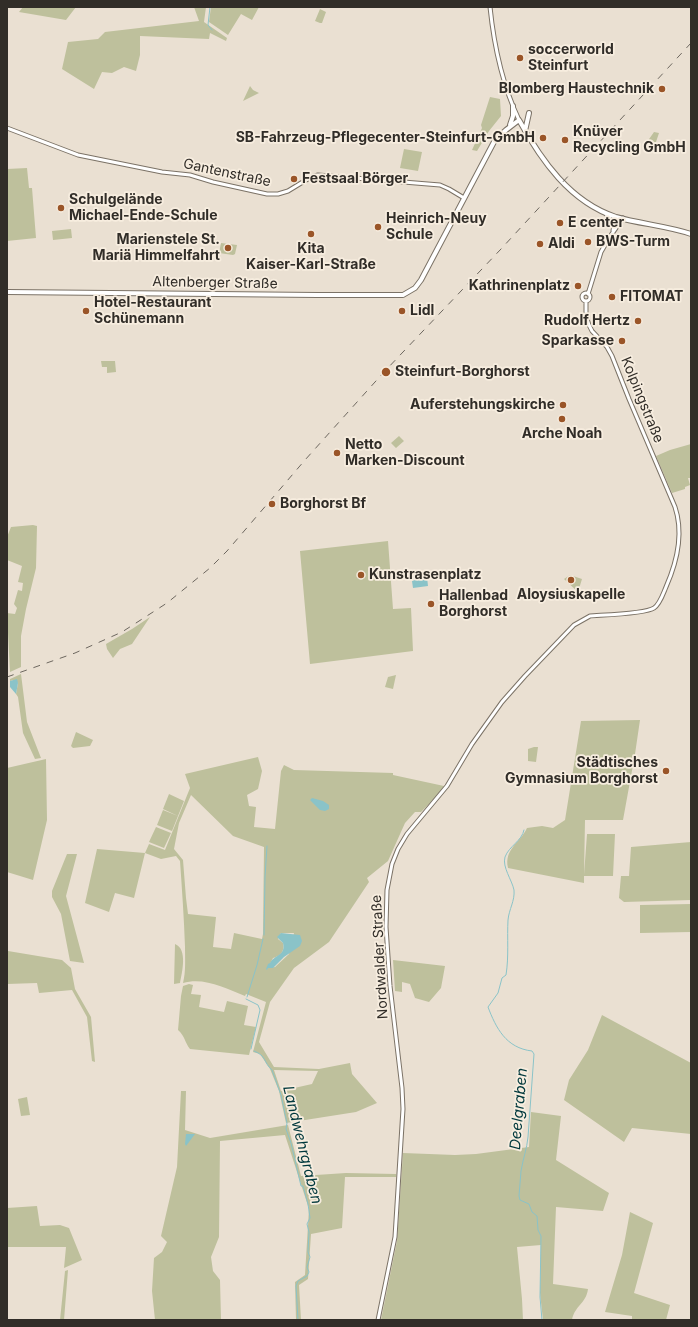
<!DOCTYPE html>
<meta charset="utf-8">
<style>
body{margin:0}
#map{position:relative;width:698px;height:1327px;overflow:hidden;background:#eae0d2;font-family:Inter,sans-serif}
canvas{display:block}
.frame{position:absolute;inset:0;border:8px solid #312d28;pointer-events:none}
</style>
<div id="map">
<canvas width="698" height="1327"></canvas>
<div class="frame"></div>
</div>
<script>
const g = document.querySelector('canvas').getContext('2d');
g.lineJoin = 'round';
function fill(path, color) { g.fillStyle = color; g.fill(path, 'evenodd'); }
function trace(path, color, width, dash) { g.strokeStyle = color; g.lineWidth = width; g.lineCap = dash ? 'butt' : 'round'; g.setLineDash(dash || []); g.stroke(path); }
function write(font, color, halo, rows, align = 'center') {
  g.font = font + ' Inter,sans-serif'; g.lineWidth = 3.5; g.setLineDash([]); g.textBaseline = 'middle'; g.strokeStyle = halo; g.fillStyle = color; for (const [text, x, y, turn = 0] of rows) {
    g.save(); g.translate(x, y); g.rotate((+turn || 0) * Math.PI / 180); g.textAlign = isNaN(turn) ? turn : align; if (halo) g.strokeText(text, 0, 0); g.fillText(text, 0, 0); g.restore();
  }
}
fill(new Path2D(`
 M23 7H76L66 20 19 12Z
 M194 7H206L204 22 227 38 226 41 210 33 209 39 140 36V55L136 71 124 67 112 73 102 72 94 89 62 69 68 42 98 39 105 32 199 21Z
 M211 7H259L252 20 241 14 228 35 209 22Z
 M320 9 326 12 322 23H320L315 21Z
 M250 86 253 90 259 93 243 101Z
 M490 97 500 99 501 116 489 131 477 151 472 150 482 128 481 125Z
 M654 132 659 133 656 142H647Z
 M404 149 422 152 418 171 400 168Z
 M27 168 29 188H32L36 238 7 241V169Z
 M71 229 72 238 53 240 52 231Z
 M221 243 237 245 235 254 233 255 219 253Z
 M101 361H115L116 372 107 373V367H102Z
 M399 436 404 441 396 448 391 443Z
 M691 444V478H688L690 485 685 487V489L672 493 656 456 670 450Z
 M33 525 37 526 36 568 26 609 21 636V667L10 672 7 613 15 614 17 608 14 604 18 590 22 591 23 583 18 582 22 566 7 560V537L11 527Z
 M388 541 393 609 411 608 413 651 310 664 300 551Z
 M570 575 582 579 578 592 564 579Z
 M150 617 132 644 120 649 113 658 107 649 106 644 132 629Z
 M21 674 27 722 41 758 35 759 23 733 18 697 16 694 18 683 14 680 10 681V679Z
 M396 675 393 689 385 687 388 677Z
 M640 720 635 754 623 820H585L584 875 587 834H615L613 876H584V883L508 868C504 849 520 843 527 828L542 826 553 828 565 820 581 721Z
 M76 732 93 740 90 746 73 748 71 746Z
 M534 747H538L536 762 528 761V749Z
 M258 757 262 771 258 789 247 795 249 806 256 807 254 827 275 829 281 771 284 765 294 770 393 773V775L444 786 439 794 421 812H415L405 823 388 861 367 878 369 882 329 942 294 968 270 1002 259 1042 274 1067 319 1069 350 1063 352 1074 377 1103 356 1112 286 1123 279 1091 270 1069 260 1054 253 1052 266 1002 246 994 245 996C225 988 204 977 183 983 186 971 185 960 185 947 184 918 182 890 180 861L176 856 161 859 145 853 134 898 115 893 109 912 85 903 97 849 145 853 149 844 165 850 190 788 185 774ZM191 795 233 836 264 847 263 934 262 939 234 933 231 949 213 947 216 917 188 914 186 898 183 860 174 849 179 823ZM281 933H294L289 954 275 967 268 968 273 958C280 956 285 952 283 943L278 939ZM274 1070 317 1071H318L312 1084 281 1091Z
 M46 759 47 820 33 880 7 872V768Z
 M169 794 184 801 178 816 163 809Z
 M163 810 178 816 172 831 157 825Z
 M156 827 171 833 164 848 149 842Z
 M691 842V900L624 902 619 898 621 876H629L631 847Z
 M67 854H77L66 896 84 963 70 961 61 914 52 897V891Z
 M691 904V932L640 933V905Z
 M175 944C188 949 182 973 180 983L174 984Z
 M7 946 8 951 62 960 71 968 75 989 91 1017 95 1062 92 1061 87 1017 72 990 39 993 37 983 7 984Z
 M393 960 445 966 441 988 429 1002 415 998 410 984 402 982V992L395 991Z
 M189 984 193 985 191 994 201 995 199 1007 224 1012 227 1001 248 1006 244 1025 256 1027 249 1055 190 1049C185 1043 185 1036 178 1030L181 996 183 986Z
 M602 1015 691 1063V1134L632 1128 624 1142 564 1100 569 1080 588 1050Z
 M181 1091H186L185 1130 210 1138 288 1125 301 1176 346 1173 396 1174V1177H345L342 1228 311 1234 308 1279 299 1285 301 1320H296L295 1282 305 1275 309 1209 285 1135 220 1141 219 1237 211 1257 213 1271 220 1280 221 1320H155L152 1291 154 1258 162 1252 167 1242 161 1236 177 1167Z
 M27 1097 30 1115 21 1116 18 1099Z
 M531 1112 561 1116 556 1160 609 1193 603 1211 556 1207 553 1284 588 1289C586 1304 575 1305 572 1320H543L540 1293 541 1245 517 1247 522 1299 523 1320H381L397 1241 403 1153 455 1155 476 1154 529 1147Z
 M37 1206 40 1226 60 1225 69 1228 82 1260 64 1268 66 1247H7V1208Z
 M630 1212 653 1223 634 1293 670 1305 666 1320H632V1316L605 1312 622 1255Z
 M68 1270 64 1320H60L65 1271Z`), '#bec09c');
fill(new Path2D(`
 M423 577H427L428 586 413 588 412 581 422 578Z
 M17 679 18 683 16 694 10 687V681Z
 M312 798 323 801 329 805V809L325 811 320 810 310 800Z
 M281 933 300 935 302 941 300 946 284 957 273 968H268L267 970 266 969 268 964 270 963C275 954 286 956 283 943L277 937Z
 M186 1134H195L186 1146 185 1144Z`), '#8ac3c8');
trace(new Path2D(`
 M210 7 208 25 212 30
 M524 830C522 841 509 846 505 857 502 867 512 880 514 890 515 901 509 909 508 920 507 938 509 956 506 975L502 978 498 993 488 1007C496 1028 506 1048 532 1051L534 1054 528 1137C527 1148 523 1159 521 1171 520 1179 520 1188 519 1196L520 1200 529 1204 532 1212 537 1216 538 1230 541 1236 540 1297 542 1320
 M264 935 265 877 267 846
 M247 997 257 965 263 939
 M246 999 258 1005 260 1010 251 1049
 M254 1051C267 1056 263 1062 272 1070L281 1095 287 1123 286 1129 291 1143 301 1186H303L308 1204 310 1218 307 1224 309 1232 308 1252 310 1257 307 1267 309 1272 307 1276 298 1281 296 1286 298 1320`), '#8ac3c8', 1);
const minor = new Path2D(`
 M490 7C494 46 502 84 519 120
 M7 128 78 155 162 172 190 175 213 182 267 194H278L288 191 311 177 318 175 440 185 449 189 464 198
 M606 214 614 223 613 231
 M582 297a4 4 0 1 1 8 0a4 4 0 1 1-8 0Z
 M588 294 601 252 609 238 623 218
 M378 1320 395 1237 403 1109 402 1088 390 986 386 927 387 890 392 864 398 849 407 834 447 786 472 744 502 702 525 676 574 625 590 616C602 615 645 614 654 608 660 604 663 594 666 587 677 562 684 534 675 507L629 399 612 356 607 347 592 331 589 325 586 316V301`);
const major = new Path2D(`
 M510 125 513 116V106
 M525 131 529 113
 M7 292 318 295H403L415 288 421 280 495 140 506 130 519 120C541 160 570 202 616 217 641 224 667 226 691 234`);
trace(minor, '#7b7266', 5);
trace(major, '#7b7266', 6);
trace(minor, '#fff', 3);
trace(major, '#fff', 4);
trace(new Path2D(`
 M7 677 75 653 122 632 167 603 210 568 227 551 305 460 384 372 501 249 691 43`), '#6d675f', 1, [7, 7]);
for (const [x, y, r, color] of [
 [520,58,4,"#9a5528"],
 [662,89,4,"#9a5528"],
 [543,138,4,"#9a5528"],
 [565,140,4,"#9a5528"],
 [294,179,4,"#9a5528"],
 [61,208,4,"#9a5528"],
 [560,223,4,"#9a5528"],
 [378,227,4,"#9a5528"],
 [311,234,4,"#9a5528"],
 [588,242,4,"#9a5528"],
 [540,244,4,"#9a5528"],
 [228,248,4,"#9a5528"],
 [578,286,4,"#9a5528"],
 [612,297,4,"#9a5528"],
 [86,311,4,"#9a5528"],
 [402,311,4,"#9a5528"],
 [638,321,4,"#9a5528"],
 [622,341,4,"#9a5528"],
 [386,372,5,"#9a5528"],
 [563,405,4,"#9a5528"],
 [562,419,4,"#9a5528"],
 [337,453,4,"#9a5528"],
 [272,504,4,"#9a5528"],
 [361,575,4,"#9a5528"],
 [571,580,4,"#9a5528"],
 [431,604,4,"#9a5528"],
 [666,771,4,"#9a5528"]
]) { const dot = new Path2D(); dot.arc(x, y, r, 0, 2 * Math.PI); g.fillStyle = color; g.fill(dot); trace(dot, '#f7eddf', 1.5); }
write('bold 14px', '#312d28', '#f7eddf', [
 ["soccerworld",528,50],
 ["Steinfurt",528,66],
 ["Blomberg Haustechnik",654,89,"right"],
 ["Knüver",573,132],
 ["Recycling GmbH",573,148],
 ["SB-Fahrzeug-Pflegecenter-Steinfurt-GmbH",535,138,"right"],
 ["Festsaal Börger",302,179],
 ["Schulgelände",69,200],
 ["Michael-Ende-Schule",69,216],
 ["Heinrich-Neuy",386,219],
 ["Schule",386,235],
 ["E center",568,223],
 ["Marienstele St.",220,240,"right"],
 ["Mariä Himmelfahrt",220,256,"right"],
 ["BWS-Turm",596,242],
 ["Aldi",548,244],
 ["Kita",311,249,"center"],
 ["Kaiser-Karl-Straße",311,265,"center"],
 ["Kathrinenplatz",570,286,"right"],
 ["FITOMAT",620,297],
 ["Hotel-Restaurant",94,303],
 ["Schünemann",94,319],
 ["Lidl",410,311],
 ["Rudolf Hertz",630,321,"right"],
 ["Sparkasse",614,341,"right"],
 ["Steinfurt-Borghorst",395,372],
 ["Auferstehungskirche",555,405,"right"],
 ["Arche Noah",562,434,"center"],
 ["Netto",345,445],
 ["Marken-Discount",345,461],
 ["Borghorst Bf",280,504],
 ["Kunstrasenplatz",369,575],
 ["Aloysiuskapelle",571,595,"center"],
 ["Hallenbad",439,596],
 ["Borghorst",439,612],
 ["Städtisches",658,763,"right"],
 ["Gymnasium Borghorst",658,779,"right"]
], 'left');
write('14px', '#312d28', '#f7eddf', [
 ["Gantenstraße",227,173,12],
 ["Altenberger Straße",215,283,1],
 ["Kolpingstraße",642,400,68],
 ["Nordwalder Straße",380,957,-93]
]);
write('italic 15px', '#00383c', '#f7eddf', [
 ["Deelgraben",519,1109,-85],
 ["Landwehrgraben",302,1145,76]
]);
</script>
